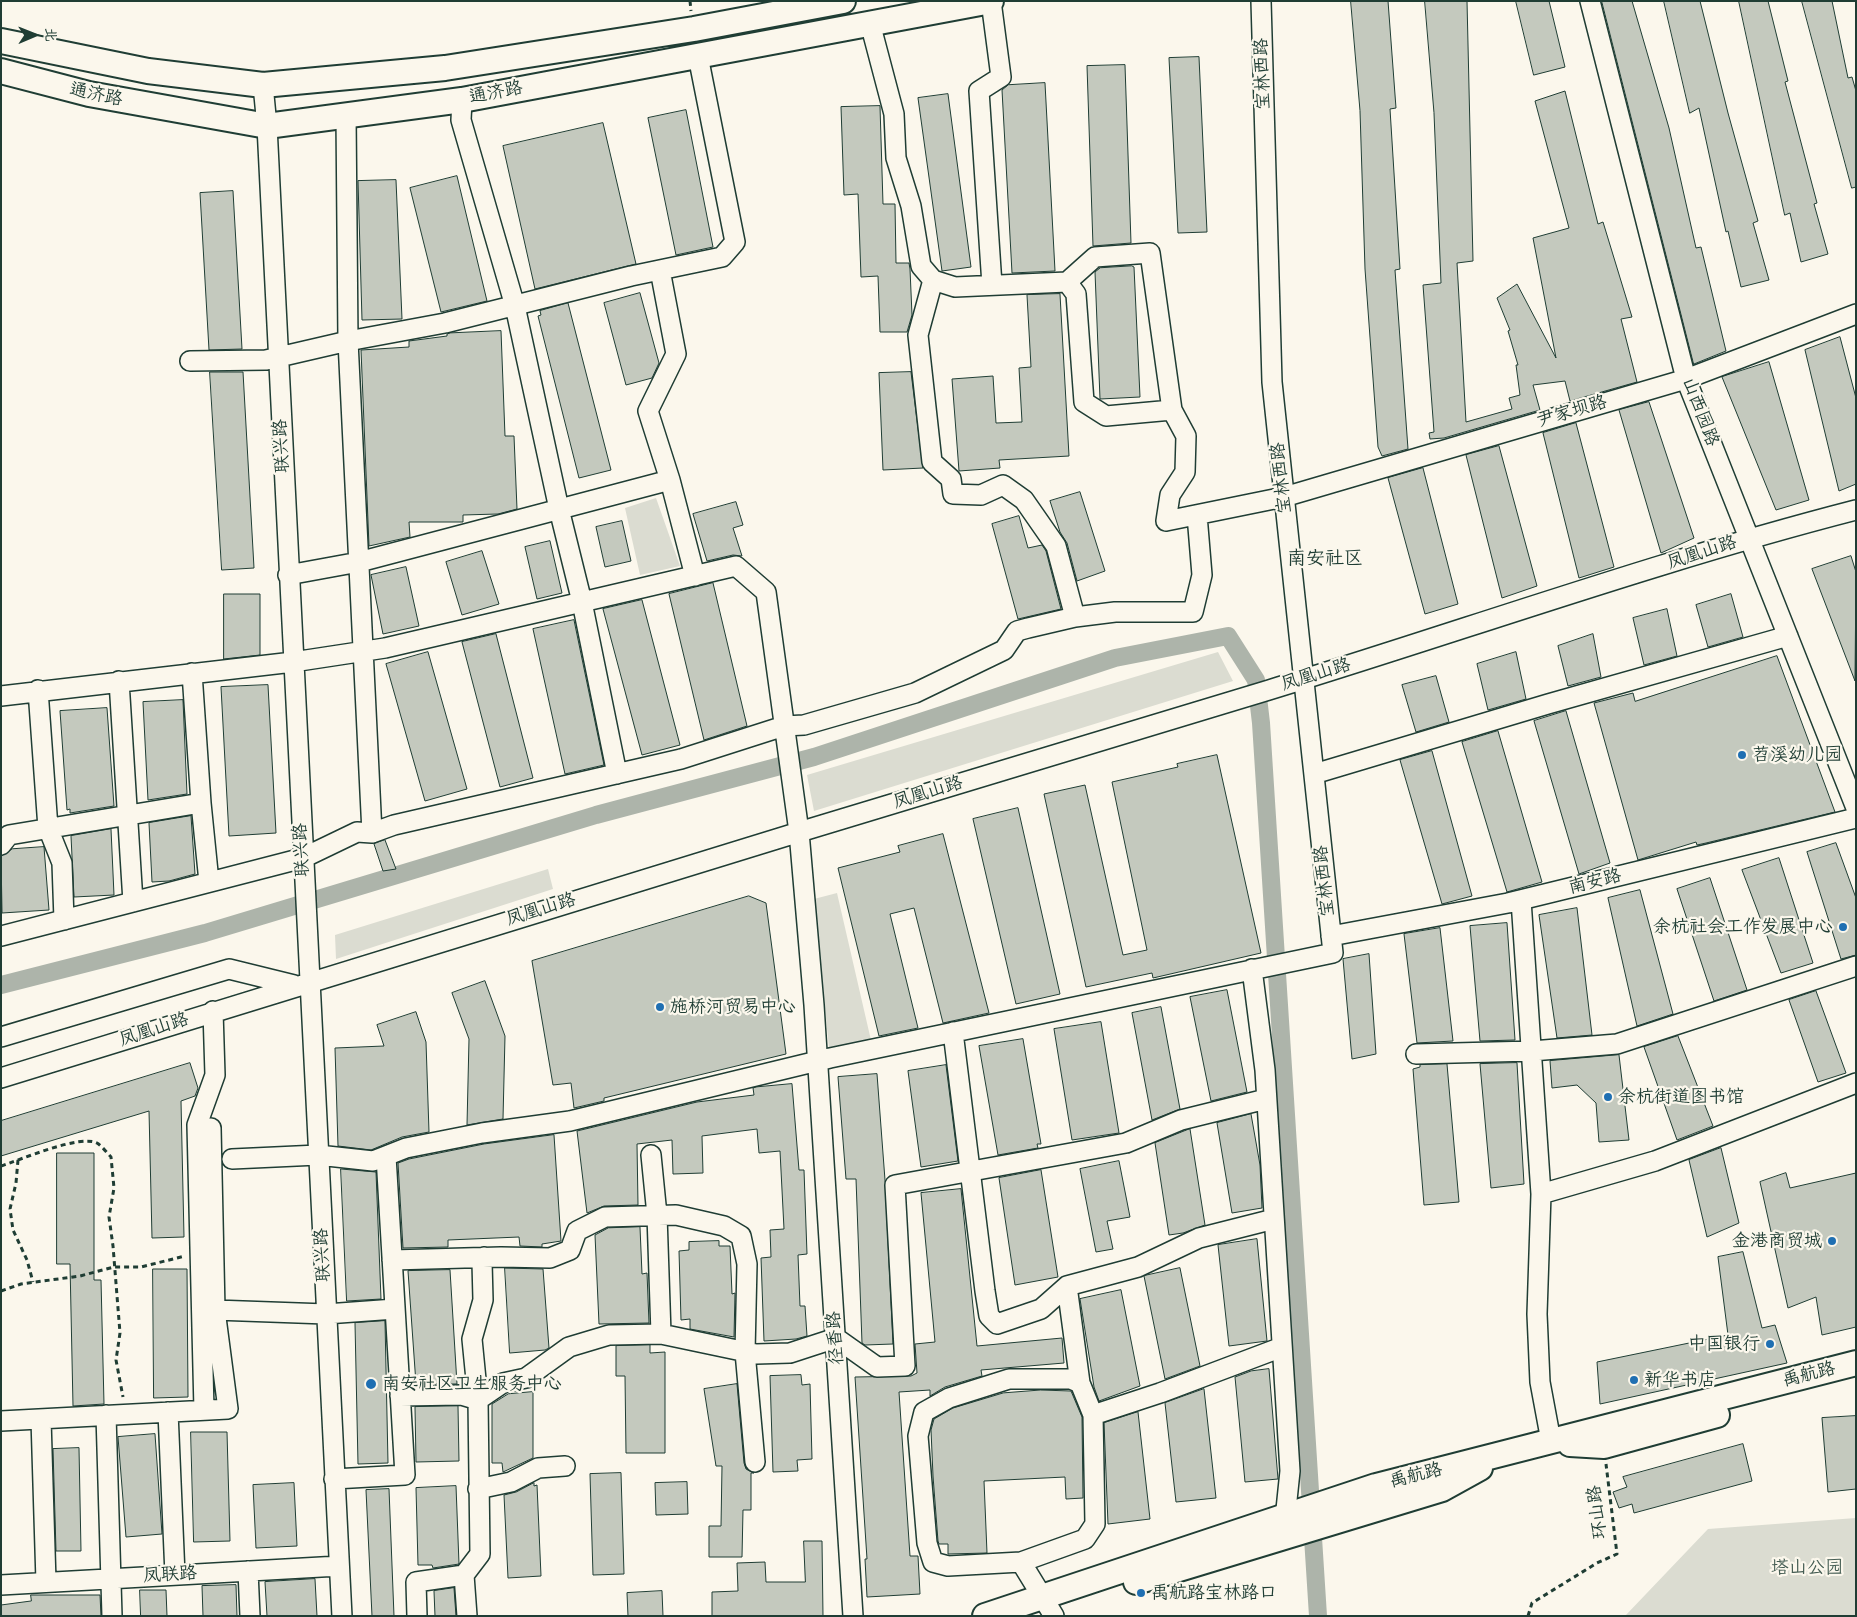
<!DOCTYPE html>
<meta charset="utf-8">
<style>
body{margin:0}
#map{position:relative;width:1857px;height:1617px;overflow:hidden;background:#fbf7ec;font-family:Sriracha,"LXGW WenKai TC",sans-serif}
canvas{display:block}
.frame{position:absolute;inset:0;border:2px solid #1f3d34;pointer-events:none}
.north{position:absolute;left:10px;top:10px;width:50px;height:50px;-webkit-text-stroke:4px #fbf7ec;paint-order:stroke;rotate:89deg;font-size:14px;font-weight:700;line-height:20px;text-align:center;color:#1f3d34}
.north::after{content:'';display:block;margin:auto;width:18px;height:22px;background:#1f3d34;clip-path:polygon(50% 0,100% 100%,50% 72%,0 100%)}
</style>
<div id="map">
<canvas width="1857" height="1617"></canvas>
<div class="frame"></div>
<div class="north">北</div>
</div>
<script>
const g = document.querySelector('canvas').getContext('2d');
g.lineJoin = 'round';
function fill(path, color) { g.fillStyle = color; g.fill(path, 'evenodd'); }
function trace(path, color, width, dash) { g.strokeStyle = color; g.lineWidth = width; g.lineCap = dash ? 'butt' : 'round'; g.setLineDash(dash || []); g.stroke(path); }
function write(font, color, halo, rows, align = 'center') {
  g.font = font + ' Sriracha,"LXGW WenKai TC",sans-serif'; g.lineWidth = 4.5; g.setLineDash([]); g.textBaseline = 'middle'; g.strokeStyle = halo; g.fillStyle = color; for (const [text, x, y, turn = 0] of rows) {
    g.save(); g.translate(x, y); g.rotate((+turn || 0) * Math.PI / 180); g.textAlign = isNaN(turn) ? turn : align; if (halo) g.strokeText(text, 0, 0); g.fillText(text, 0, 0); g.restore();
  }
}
fill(new Path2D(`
 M656 498 680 566 640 575 625 508Z
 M1218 652 1233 681 814 811 807 775Z
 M548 869 553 889 336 959 335 935Z
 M837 893 873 1049 830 1058 814 899Z
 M1856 1518V1616H1625L1708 1529Z`), '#dbdcd1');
trace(new Path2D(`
 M1 985 205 933 596 815 814 757 1115 658 1228 636 1256 680 1261 723 1318 1616`), '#adb4aa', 18);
const building = new Path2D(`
 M1351 1H1388L1396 108 1390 109 1400 269 1395 270 1408 449 1382 456 1378 447 1365 269 1360 111Z
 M1425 1H1467L1473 261 1457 263 1466 422 1512 409 1509 398 1520 395 1516 365H1518L1508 331 1510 330 1497 298 1517 284 1556 358 1533 238 1569 228 1535 101 1565 91 1598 224 1603 222 1632 317 1621 319 1637 382 1570 401 1565 381 1533 385 1540 410 1444 438 1430 439 1429 433 1434 432 1423 285 1441 283 1434 113Z
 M1516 1H1549L1565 67 1534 75Z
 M1602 1H1632L1669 128 1696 248 1701 247 1726 351 1694 364Z
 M1664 1H1700L1728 113 1758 221 1753 223 1769 280 1741 287 1728 231 1726 232 1699 108 1690 113Z
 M1739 1H1768L1788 81 1785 82 1817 203 1814 204 1828 254 1801 262 1790 213 1785 215Z
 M1802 1H1832L1848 78 1852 77 1856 91V187L1852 188Z
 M1199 57 1207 232 1178 233 1169 58Z
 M1125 65 1131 243 1093 246 1087 66Z
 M1045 83 1055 271 1012 273 1002 90 1008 85Z
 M948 94 971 267 942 271 918 98Z
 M880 106 883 204H895L896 263H909L910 269 912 315 907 332H880L878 276 861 277 858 194 844 195 841 107Z
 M686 110 713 247 676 255 648 118Z
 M603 123 636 264 535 289 503 146Z
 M457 176 487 301 441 312 410 188Z
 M396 180 402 319 362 320 358 181Z
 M233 191 242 349 209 350 200 193Z
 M1132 266 1134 267 1140 397 1100 399 1095 272 1100 268Z
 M640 293 659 363 652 378 626 385 604 303Z
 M1060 294 1069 456 999 460 1000 468 959 471 952 379 993 376 996 423 1022 422 1019 368 1031 367 1027 295Z
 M568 303 611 470 579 478 538 316 541 315 540 311Z
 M501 331 505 436H514L517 509 498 514 463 515V522H409L410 537 369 546 361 350 409 347V341L447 336V334L450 333Z
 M1840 337 1856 398V484L1839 491 1805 350Z
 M1769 362 1809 500 1776 510 1722 377Z
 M210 372H243L254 568 222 570Z
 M911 372 923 468 883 470 879 373Z
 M1649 402 1694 538 1661 553 1619 410Z
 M1576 423 1614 567 1579 578 1543 433Z
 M1499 446 1537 586 1502 598 1466 455Z
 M1423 468 1458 604 1425 614 1388 478Z
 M1080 492 1105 571 1077 581 1067 543 1060 532 1050 501Z
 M736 502 743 525 733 528 742 556 733 555 707 561 693 514Z
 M1019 516 1028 548 1042 545 1046 551 1061 609 1018 619 992 524Z
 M622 521 631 561 605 567 596 527Z
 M550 541 562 593 537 599 525 547Z
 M482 551 499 604 462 615 446 562Z
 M1851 556 1856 572 1855 681 1812 569Z
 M406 567 419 626 383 634 371 575Z
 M713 583 747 726 704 740 669 594Z
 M224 594H260V655L224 659Z
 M1731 594 1743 637 1708 647 1696 605Z
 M642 600 680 745 642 755 603 609Z
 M1667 609 1677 656 1644 665 1633 618Z
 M574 620 604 765 565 774 533 629Z
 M496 634 533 778 500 787 462 642Z
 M1593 634 1601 677 1568 686 1558 646Z
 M428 652 467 789 425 801 386 664Z
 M1516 652 1526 699 1488 710 1477 664Z
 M1777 656 1835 812 1706 843 1697 845 1696 842 1638 860 1594 703 1633 693 1635 701Z
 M1436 676 1449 722 1416 732 1402 685Z
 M268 685 276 833 229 836 221 687Z
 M183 700 187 794 148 800 143 702Z
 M107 708 114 806 70 813V809L67 810 60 711Z
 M1566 711 1610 863 1579 874 1534 721Z
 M1498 731 1542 882 1507 892 1462 742Z
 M1432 751 1472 896 1442 904 1400 760Z
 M1217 755 1261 953 1153 978 1152 973 1086 987 1044 794 1085 785 1123 955 1147 950 1112 782 1178 767 1177 764Z
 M1018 808 1060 994 1016 1004 973 819Z
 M191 816 195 874 169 881 152 882 149 823Z
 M111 829 114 895 74 897 71 836Z
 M943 834 989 1013 943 1023 914 908 890 914 918 1028 879 1036 838 868 900 852 898 846Z
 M385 840 396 869 383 871 374 844Z
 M1836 843 1856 898V955L1841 959 1807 852Z
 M44 847 49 910 2 913 1 856 12 849Z
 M1779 858 1813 963 1781 973 1742 870Z
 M1710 878 1747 990 1714 1001 1677 889Z
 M1640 890 1673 1014 1637 1026 1608 898Z
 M749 896 766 903 786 1054 604 1098V1101L574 1108 571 1083 553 1085 532 961Z
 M1577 908 1592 1035 1557 1038 1539 915Z
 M1507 923 1515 1040 1480 1041 1470 926Z
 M1440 928 1453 1041 1417 1043 1404 934Z
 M1369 954 1376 1054 1352 1059 1343 959Z
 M485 981 505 1036 503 1119 467 1125 469 1039 452 993Z
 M1227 990 1247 1092 1211 1101 1190 997Z
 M1816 991 1846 1073 1818 1082 1789 1000Z
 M1161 1007 1180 1109 1152 1120 1132 1013Z
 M416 1012 426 1042 429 1132 402 1137 371 1150 338 1146 335 1048 384 1046 377 1025Z
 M1101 1022 1119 1133 1072 1140 1054 1029Z
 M1678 1036 1713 1126 1677 1140 1644 1047Z
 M1023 1039 1041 1144H1037L1038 1148 998 1155 979 1046Z
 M1619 1055 1629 1140 1599 1142 1596 1103 1577 1085 1552 1088 1550 1061Z
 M190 1063 198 1088 195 1096 181 1101 184 1237 152 1238 149 1111 1 1156V1121Z
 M1517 1063 1524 1184 1491 1188 1480 1064Z
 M1447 1064 1459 1202 1424 1205 1413 1069 1420 1067V1065Z
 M946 1065 958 1161 921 1167 908 1071Z
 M877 1074 885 1180 893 1344 865 1345 862 1343 856 1179H846L838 1077Z
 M792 1084 799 1170H804L807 1254 798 1255 800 1306H805L807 1336 796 1339 764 1341 761 1258 771 1257 770 1230 784 1229 780 1151 759 1153 757 1129 702 1136 703 1173 673 1174 672 1140 637 1144 638 1205 604 1206 587 1213 577 1131 697 1102 754 1095 753 1088 756 1087Z
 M1251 1114 1260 1165 1262 1208 1232 1213 1217 1123Z
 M1190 1129 1205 1225 1183 1233 1169 1235 1155 1143Z
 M554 1135 561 1241 542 1244V1247L520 1246 519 1237 448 1240V1247L403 1248 398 1163 409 1159 484 1144Z
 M1721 1148 1739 1223 1707 1237 1689 1160Z
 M57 1153H94V1280H101L104 1404 73 1406 70 1264H57Z
 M1119 1161 1130 1217 1107 1221 1113 1249 1096 1252 1080 1169Z
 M341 1169 376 1172 381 1299 347 1301Z
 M1041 1170 1058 1277 1015 1285 999 1178Z
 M1786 1173 1790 1188 1856 1173V1327L1822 1335 1816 1297 1788 1308 1760 1182Z
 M961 1189 977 1346 1062 1338 1064 1363 981 1370 982 1376 945 1387 930 1396V1390L899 1392 910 1556H918L920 1594 867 1597 865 1559H867L855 1377 911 1376 917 1373 915 1344 935 1342 921 1193Z
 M640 1227 642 1274 647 1273 649 1323 599 1324 595 1235 608 1228Z
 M1257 1239 1267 1341 1229 1346 1218 1245Z
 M719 1241V1246H730L732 1294 735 1293 734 1337 690 1329V1319L681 1320 679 1251 689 1250V1242Z
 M1743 1252 1762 1328 1775 1325 1787 1363 1600 1404 1597 1362 1728 1335 1718 1257Z
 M505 1268 543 1269 549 1348 545 1350 510 1353Z
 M1180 1268 1200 1366 1165 1379 1144 1276Z
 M153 1269H187L188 1397 154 1398Z
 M450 1270 457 1384H416L408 1271Z
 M1121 1290 1140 1386 1099 1401 1094 1387 1080 1299Z
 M385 1321 388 1463 358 1464 355 1323Z
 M650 1345V1353L665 1352V1453H626L625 1376H616V1346Z
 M1269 1369 1278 1479 1245 1482 1235 1377 1251 1371Z
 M801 1375 802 1385 810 1384 812 1459 797 1460 798 1471 773 1472 770 1376Z
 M737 1384 744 1463 746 1469 754 1473H751V1510H743L742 1557H709V1526H721L722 1466H716L704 1389Z
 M1204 1389 1216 1498 1176 1502 1165 1403Z
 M1041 1390 1071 1391 1082 1417 1083 1498 1066 1499 1065 1477 984 1481 987 1553 948 1554V1544H939L938 1541 933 1476 931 1430 934 1419 953 1408 1003 1393Z
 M533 1392V1458L503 1472 502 1463H492V1404L508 1394Z
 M458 1406 459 1461 416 1462 415 1407Z
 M1138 1412 1150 1519 1108 1524 1104 1423Z
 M1856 1416V1489L1828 1492 1822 1418Z
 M191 1432H227L230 1541 194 1542Z
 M155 1434 162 1534 126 1537 118 1437Z
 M1743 1444 1752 1481 1634 1513 1632 1504 1619 1508 1613 1492 1627 1487 1623 1477Z
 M79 1448 81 1551H56L53 1449Z
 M621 1473 624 1574 593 1575 590 1474Z
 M687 1482 688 1514 656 1515 655 1483Z
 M294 1483 297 1546 256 1548 253 1485Z
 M534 1483V1486L537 1485 541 1576 508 1578 504 1495 516 1492Z
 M456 1486 459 1564 433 1568 432 1565H418L416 1488Z
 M389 1489 394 1616H372L366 1490Z
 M804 1541H822L823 1616H712V1592L738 1591 737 1563 765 1562 766 1582H805Z
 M315 1579 317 1616H267L265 1582Z
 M236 1585 237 1616H203L202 1586Z
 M454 1588 456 1616H435L434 1591Z
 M140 1590H166L167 1616H141Z
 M662 1591 663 1616H628L627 1593Z
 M31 1595H100L101 1616H1V1605L31 1601Z`);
fill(building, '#c4c9be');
trace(building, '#1f3d34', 1);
const minor = new Path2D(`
 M991 1 1001 77 979 91 992 285
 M1590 1 1686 379 1856 808
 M870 23 894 114 896 158 911 206 921 266 933 280 955 287 1067 282 1076 294 1084 402 1106 416 1172 410 1186 436 1185 472 1170 495 1166 521 1284 497 1686 379 1856 314
 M263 85 267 126 342 1616
 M462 100 461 120 515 306 559 509 582 602 617 774
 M346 115 348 341 372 833
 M660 270 676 354 648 411 670 480
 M933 280 918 335 932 462 951 479 953 494 981 495 1003 485 1024 500 1056 546 1075 617
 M1067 282 1095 257 1150 253 1172 410
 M190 361 266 360 348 341 445 323 631 276 722 257 735 242 698 56
 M288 575 359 562 670 480 695 576
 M192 673 201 803
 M119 681 133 902
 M38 690 48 828 62 863 64 920
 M1 696 293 662 385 648 736 566 766 592 799 832 814 1005 853 1616
 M1314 774 1548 704 1788 636
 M1 845 9 835 201 803 209 882
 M1521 900 1541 1194 1537 1314 1540 1382 1551 1441
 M1 936 303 858 357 832 372 833 394 825 681 759 784 726 804 725 915 693 1004 650 1017 631 1028 628 1075 617 1115 612H1193L1202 575 1197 515
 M1331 936 1508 903 1856 818
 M1252 969 1265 1070 1290 1471 1284 1529
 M953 1032 985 1291 989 1316 997 1324 1041 1309 1067 1286 1138 1267 1199 1238 1274 1219
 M1 1037 229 969 294 985
 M1416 1054 1532 1051 1617 1044 1856 966
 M1 1078C422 945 846 818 1269 690 1465 630 1658 561 1856 510
 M651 1155 657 1215 661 1334
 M232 1159 318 1155 373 1161 406 1148 482 1133 570 1121 830 1058 1333 953 1272 382 1261 1
 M1541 1194 1655 1161 1856 1083
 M392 1260 501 1257 550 1258 570 1250 577 1231 605 1217 676 1215 724 1226 741 1236 747 1264 745 1352 755 1462
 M1067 1286 1080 1383
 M215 1310 326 1314 395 1309
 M400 1396 461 1395 478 1400 472 1339 483 1300 482 1262 484 1257
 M204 1410 197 1125 215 1075 213 1011
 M168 1412 175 1575
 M106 1415 112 1616
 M41 1419 46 1582
 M1 1421 228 1409 215 1310 211 1128
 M334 1479 405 1475 386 1156
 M478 1489 511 1482 538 1468 565 1466
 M1021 1562 1085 1539 1095 1524 1093 1415
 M248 1571 250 1616
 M464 1575 467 1616
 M1 1585 339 1566
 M417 1616 416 1582 464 1575 480 1554 478 1400 503 1383 526 1378 569 1347 609 1335 661 1334 756 1354 790 1353 836 1338 877 1367 905 1366 895 1185 1126 1143 1181 1120 1266 1099
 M1054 1616 1021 1562 948 1566 933 1562 927 1543 918 1436 924 1412 949 1398 1009 1379H1071L1080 1383 1093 1415 1160 1393 1282 1347`);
const major = new Path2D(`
 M1 41 148 71 263 85 445 68 694 29 843 1
 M1 71 89 94 267 126 462 100 991 1
 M1570 1444 1604 1446 1717 1415
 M1136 1582 1442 1489 1480 1468
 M985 1616 1376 1486 1856 1363`);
trace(minor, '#1f3d34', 22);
trace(major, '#1f3d34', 28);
trace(new Path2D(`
 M690 1 691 11
 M18 1160 16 1183 10 1209 13 1230 27 1260 33 1282
 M1 1166C20 1160 80 1134 97 1143 102 1146 107 1153 111 1157L114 1188 109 1217 113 1246 120 1333 116 1360 123 1397
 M1 1291 21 1284 80 1276 114 1267H141L185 1256
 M1528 1616 1532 1603 1597 1563 1617 1554 1606 1464`), '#1f3d34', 3, [5, 4]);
trace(minor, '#fbf7ec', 19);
trace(major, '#fbf7ec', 24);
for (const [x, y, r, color] of [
 [1742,755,5,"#1f6fb2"],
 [1843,927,5,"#1f6fb2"],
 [660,1007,5,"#1f6fb2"],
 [1608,1097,5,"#1f6fb2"],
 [1832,1241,5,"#1f6fb2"],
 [1770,1344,5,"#1f6fb2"],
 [1634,1380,5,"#1f6fb2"],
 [371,1384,6,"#1f6fb2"],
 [1141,1593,5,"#1f6fb2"]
]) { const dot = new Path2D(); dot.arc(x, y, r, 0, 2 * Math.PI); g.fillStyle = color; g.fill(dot); trace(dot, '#fbf7ec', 2); }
write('18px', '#1f3d34', '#fbf7ec', [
 ["宝林西路",1263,74,-92],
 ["通济路",496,93,-11],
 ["通济路",96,95,12],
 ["尹家坝路",1572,412,-16],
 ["山西园路",1700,412,69],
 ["联兴路",282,446,-93],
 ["宝林西路",1282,478,-96],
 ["凤凰山路",1702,553,-18],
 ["凤凰山路",1316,675,-17],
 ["凤凰山路",928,793,-17],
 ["联兴路",302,850,-93],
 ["宝林西路",1325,881,-96],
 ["南安路",1595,882,-14],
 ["凤凰山路",541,910,-17],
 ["凤凰山路",154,1030,-18],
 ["联兴路",323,1255,-93],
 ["径香路",836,1338,-94],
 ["禹航路",1809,1375,-14],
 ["禹航路",1416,1476,-14],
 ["环山路",1598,1512,-97],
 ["凤联路",170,1575,-3]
]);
write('18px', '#1f3d34', '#fbf7ec', [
 ["苕溪幼儿园",1752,755],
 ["余杭社会工作发展中心",1833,927,"right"],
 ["施桥河贸易中心",670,1007],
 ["余杭街道图书馆",1618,1097],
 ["金港商贸城",1822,1241,"right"],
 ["中国银行",1760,1344,"right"],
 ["新华书店",1644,1380],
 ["南安社区卫生服务中心",382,1384],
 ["禹航路宝林路口",1151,1593]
], 'left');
write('18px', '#455d53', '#fbf7ec', [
 ["塔山公园",1807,1568]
]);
write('19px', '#1f3d34', '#fbf7ec', [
 ["南安社区",1325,559]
]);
</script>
